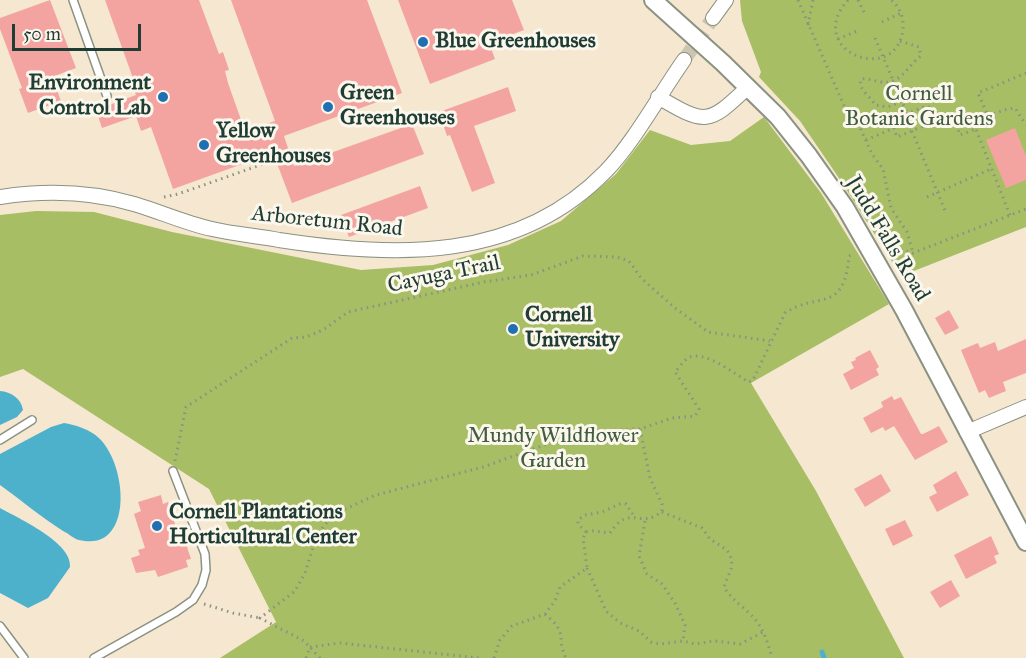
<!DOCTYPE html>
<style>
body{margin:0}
#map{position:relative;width:1026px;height:658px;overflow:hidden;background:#f6e7d0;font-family:"IM FELL Great Primer",serif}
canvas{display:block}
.scale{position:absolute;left:12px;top:24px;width:129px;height:27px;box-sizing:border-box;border:3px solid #1f3d34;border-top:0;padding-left:8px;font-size:18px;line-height:21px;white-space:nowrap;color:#1f3d34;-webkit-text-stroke:4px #fbf7ec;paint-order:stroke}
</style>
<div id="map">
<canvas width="1026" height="658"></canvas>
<div class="scale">50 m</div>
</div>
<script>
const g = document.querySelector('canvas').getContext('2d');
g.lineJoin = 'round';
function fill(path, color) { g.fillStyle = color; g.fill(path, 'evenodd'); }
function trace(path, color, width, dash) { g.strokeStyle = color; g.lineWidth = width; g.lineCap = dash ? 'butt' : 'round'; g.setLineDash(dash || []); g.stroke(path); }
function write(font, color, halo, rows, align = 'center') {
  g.font = font + ' "IM FELL Great Primer",serif'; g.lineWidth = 6; g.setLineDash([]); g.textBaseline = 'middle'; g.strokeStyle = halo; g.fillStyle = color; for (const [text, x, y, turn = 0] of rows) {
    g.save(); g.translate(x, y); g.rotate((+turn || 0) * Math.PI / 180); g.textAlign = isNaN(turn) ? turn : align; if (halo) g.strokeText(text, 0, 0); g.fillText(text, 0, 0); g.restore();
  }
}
fill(new Path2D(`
 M740 0H1026V227L901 276 841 181 800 121 759 77 761 72 742 21Z
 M764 117 821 193 889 304 751 383 816 491 904 658H220L276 622 209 489 23 369 0 377V215L36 211 94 212 172 232 361 270 433 265 508 245 561 221 616 174 650 130 691 145 730 141Z`), '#a7be64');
fill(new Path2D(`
 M0 391C11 392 21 398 23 410L17 417 0 425Z
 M64 423C75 425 85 428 94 434 128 457 136 554 79 540 74 539 68 533 63 531 41 517 21 500 0 485V454L51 427Z
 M0 508C18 518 73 543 70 567L48 598 28 608 0 593Z`), '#4db1cc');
trace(new Path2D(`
 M822 652 824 658`), '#4db1cc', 5);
fill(new Path2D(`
 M50 0 76 68 52 77 61 101 28 113 19 89 22 88 0 29V18Z
 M105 0H199L219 54 223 52 229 70 225 71 228 83 245 131 275 121 231 0H367L402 93 284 136 294 166 412 124 424 154 292 203 273 153 173 189 151 127 141 131 136 116 102 128 96 110 136 95 132 85 135 84Z
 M398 0H512L524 30 489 43 495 59 430 84Z
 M508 87 516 111 474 126 495 183 472 192 450 135 447 136 439 112Z
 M1015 128 1026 156V180L1006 188 986 140Z
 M420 186 428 208 349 237 341 215Z
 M949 310 959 328 945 335 935 318Z
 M1026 339V373L1003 382 1006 391 989 398 985 390 979 393 961 350 978 343 980 348 995 342 998 351Z
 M870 350 879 367 876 369 879 375 851 390 843 374 854 368 851 362 856 360 855 358Z
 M892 396 894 400 901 397 921 434H923L939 426 948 442 915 460 894 426 885 431 883 427 871 433 863 418 883 407 881 402Z
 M956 471 969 495 937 512 929 497 937 493 933 485Z
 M881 474 891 491 865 507 854 489Z
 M161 495 163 504 168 502 180 540 184 538 191 559 186 560 188 567 158 577 155 570 136 573 131 558 140 555 138 550 145 548 134 514 141 511 138 502Z
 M905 520 913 536 893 546 885 529Z
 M991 536 999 554 994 556 997 563 966 579 954 555Z
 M951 580 960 596 940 608 930 592Z`), '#f3a4a1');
trace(new Path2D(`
 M684 60 713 18`), '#cbc5b1', 14, [14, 7]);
const service = new Path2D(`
 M73 0 107 96
 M0 440 32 420
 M0 626 24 658
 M94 658 176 612 193 600 202 585 206 570 205 554 173 471`);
const minor = new Path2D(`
 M713 18 726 0
 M658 97C706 125 708 125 748 87
 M0 197C45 190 90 191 134 204 161 212 185 223 212 229 234 234 257 236 279 240 395 258 518 262 606 171 634 142 660 94 684 60
 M967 432 1026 407`);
const tertiary = new Path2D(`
 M653 0 723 63 778 117 809 156 845 207 904 310 1026 542`);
trace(service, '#8a9282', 10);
trace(minor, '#8a9282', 16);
trace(tertiary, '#8a9282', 20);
trace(new Path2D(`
 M798 0 845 108 856 119 872 154 883 169 891 208 907 232 913 253
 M848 0C802 51 897 87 903 29 904 18 900 7 891 0
 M858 0 865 14
 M882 22 901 13
 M808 25 813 0
 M875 38 907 113
 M838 39 857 31
 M900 41 919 47 921 56C907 66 901 85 881 82 874 81 868 78 861 79 858 91 870 95 875 105L888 107 902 101
 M988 116 1004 110 1015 108 1026 125
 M935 120 951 119 956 123 960 135 976 129
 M912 131 946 213
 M866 140 894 128 897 137 931 123 935 120 931 108 926 106 891 120 894 128
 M164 197 178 194 269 162
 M927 197 991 169
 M1010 215 973 122 988 116 978 93 1026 73
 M889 249 896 248 913 253 1026 209
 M175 461 186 407 292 338 306 337 323 330 348 312 484 282 531 275 583 256 617 257 629 261 641 278 675 308 708 332 770 341
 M662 512 702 528 710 539 727 550 732 560 731 569 724 587C730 597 739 604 748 612 762 624 767 640 772 658
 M645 521 639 556 647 574 662 584 675 603 685 625 683 641
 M586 532 578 524V520L585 515 602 512 622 503 626 504 634 516
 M587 568 606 611 620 623 639 631 651 642 660 644 683 641 695 644 715 641 740 644 763 632
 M204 604 233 613 260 618
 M545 614C570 635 555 636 566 658
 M310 647 340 643 479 658
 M306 658 310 647
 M320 658 304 641 260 618 295 591 305 573 317 535 328 521 345 509 376 495 483 467 550 443 597 431 640 429 672 418 695 416 699 409 675 372C679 368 683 361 688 358 704 349 734 374 749 382L753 380 785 313C817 291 844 315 849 256L854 253
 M494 658 500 640 512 626 545 614 555 601 560 587 587 568 583 538 586 532 593 531 610 533C631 502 640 531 662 511V504L650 478 640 429`), '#8a9282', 3, [1.5, 4.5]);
trace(service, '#fff', 7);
trace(minor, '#fff', 14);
trace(tertiary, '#fff', 16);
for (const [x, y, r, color] of [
 [423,42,6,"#1f6fb2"],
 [163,97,6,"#1f6fb2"],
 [328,107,6,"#1f6fb2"],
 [204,145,6,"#1f6fb2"],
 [513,329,6,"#1f6fb2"],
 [157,526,6,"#1f6fb2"]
]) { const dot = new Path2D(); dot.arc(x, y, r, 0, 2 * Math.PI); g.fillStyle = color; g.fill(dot); trace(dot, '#fbf7ec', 2); }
write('bold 22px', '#1f3d34', '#fbf7ec', [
 ["Blue Greenhouses",435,42],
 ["Environment",151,84,"right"],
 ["Control Lab",151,109,"right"],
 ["Green",340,94],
 ["Greenhouses",340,119],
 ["Yellow",216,132],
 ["Greenhouses",216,157],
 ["Cornell",525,316],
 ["University",525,341],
 ["Cornell Plantations",169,513],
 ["Horticultural Center",169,538]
], 'left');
write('22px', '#415d40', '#fbf7ec', [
 ["Cornell",919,95],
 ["Botanic Gardens",919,120],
 ["Mundy Wildflower",553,437],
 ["Garden",553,462]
]);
write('22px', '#1f3d34', '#fbf7ec', [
 ["Arboretum Road",327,222,6],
 ["Judd Falls Road",887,239,59],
 ["Cayuga Trail",444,275,-12]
]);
</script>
